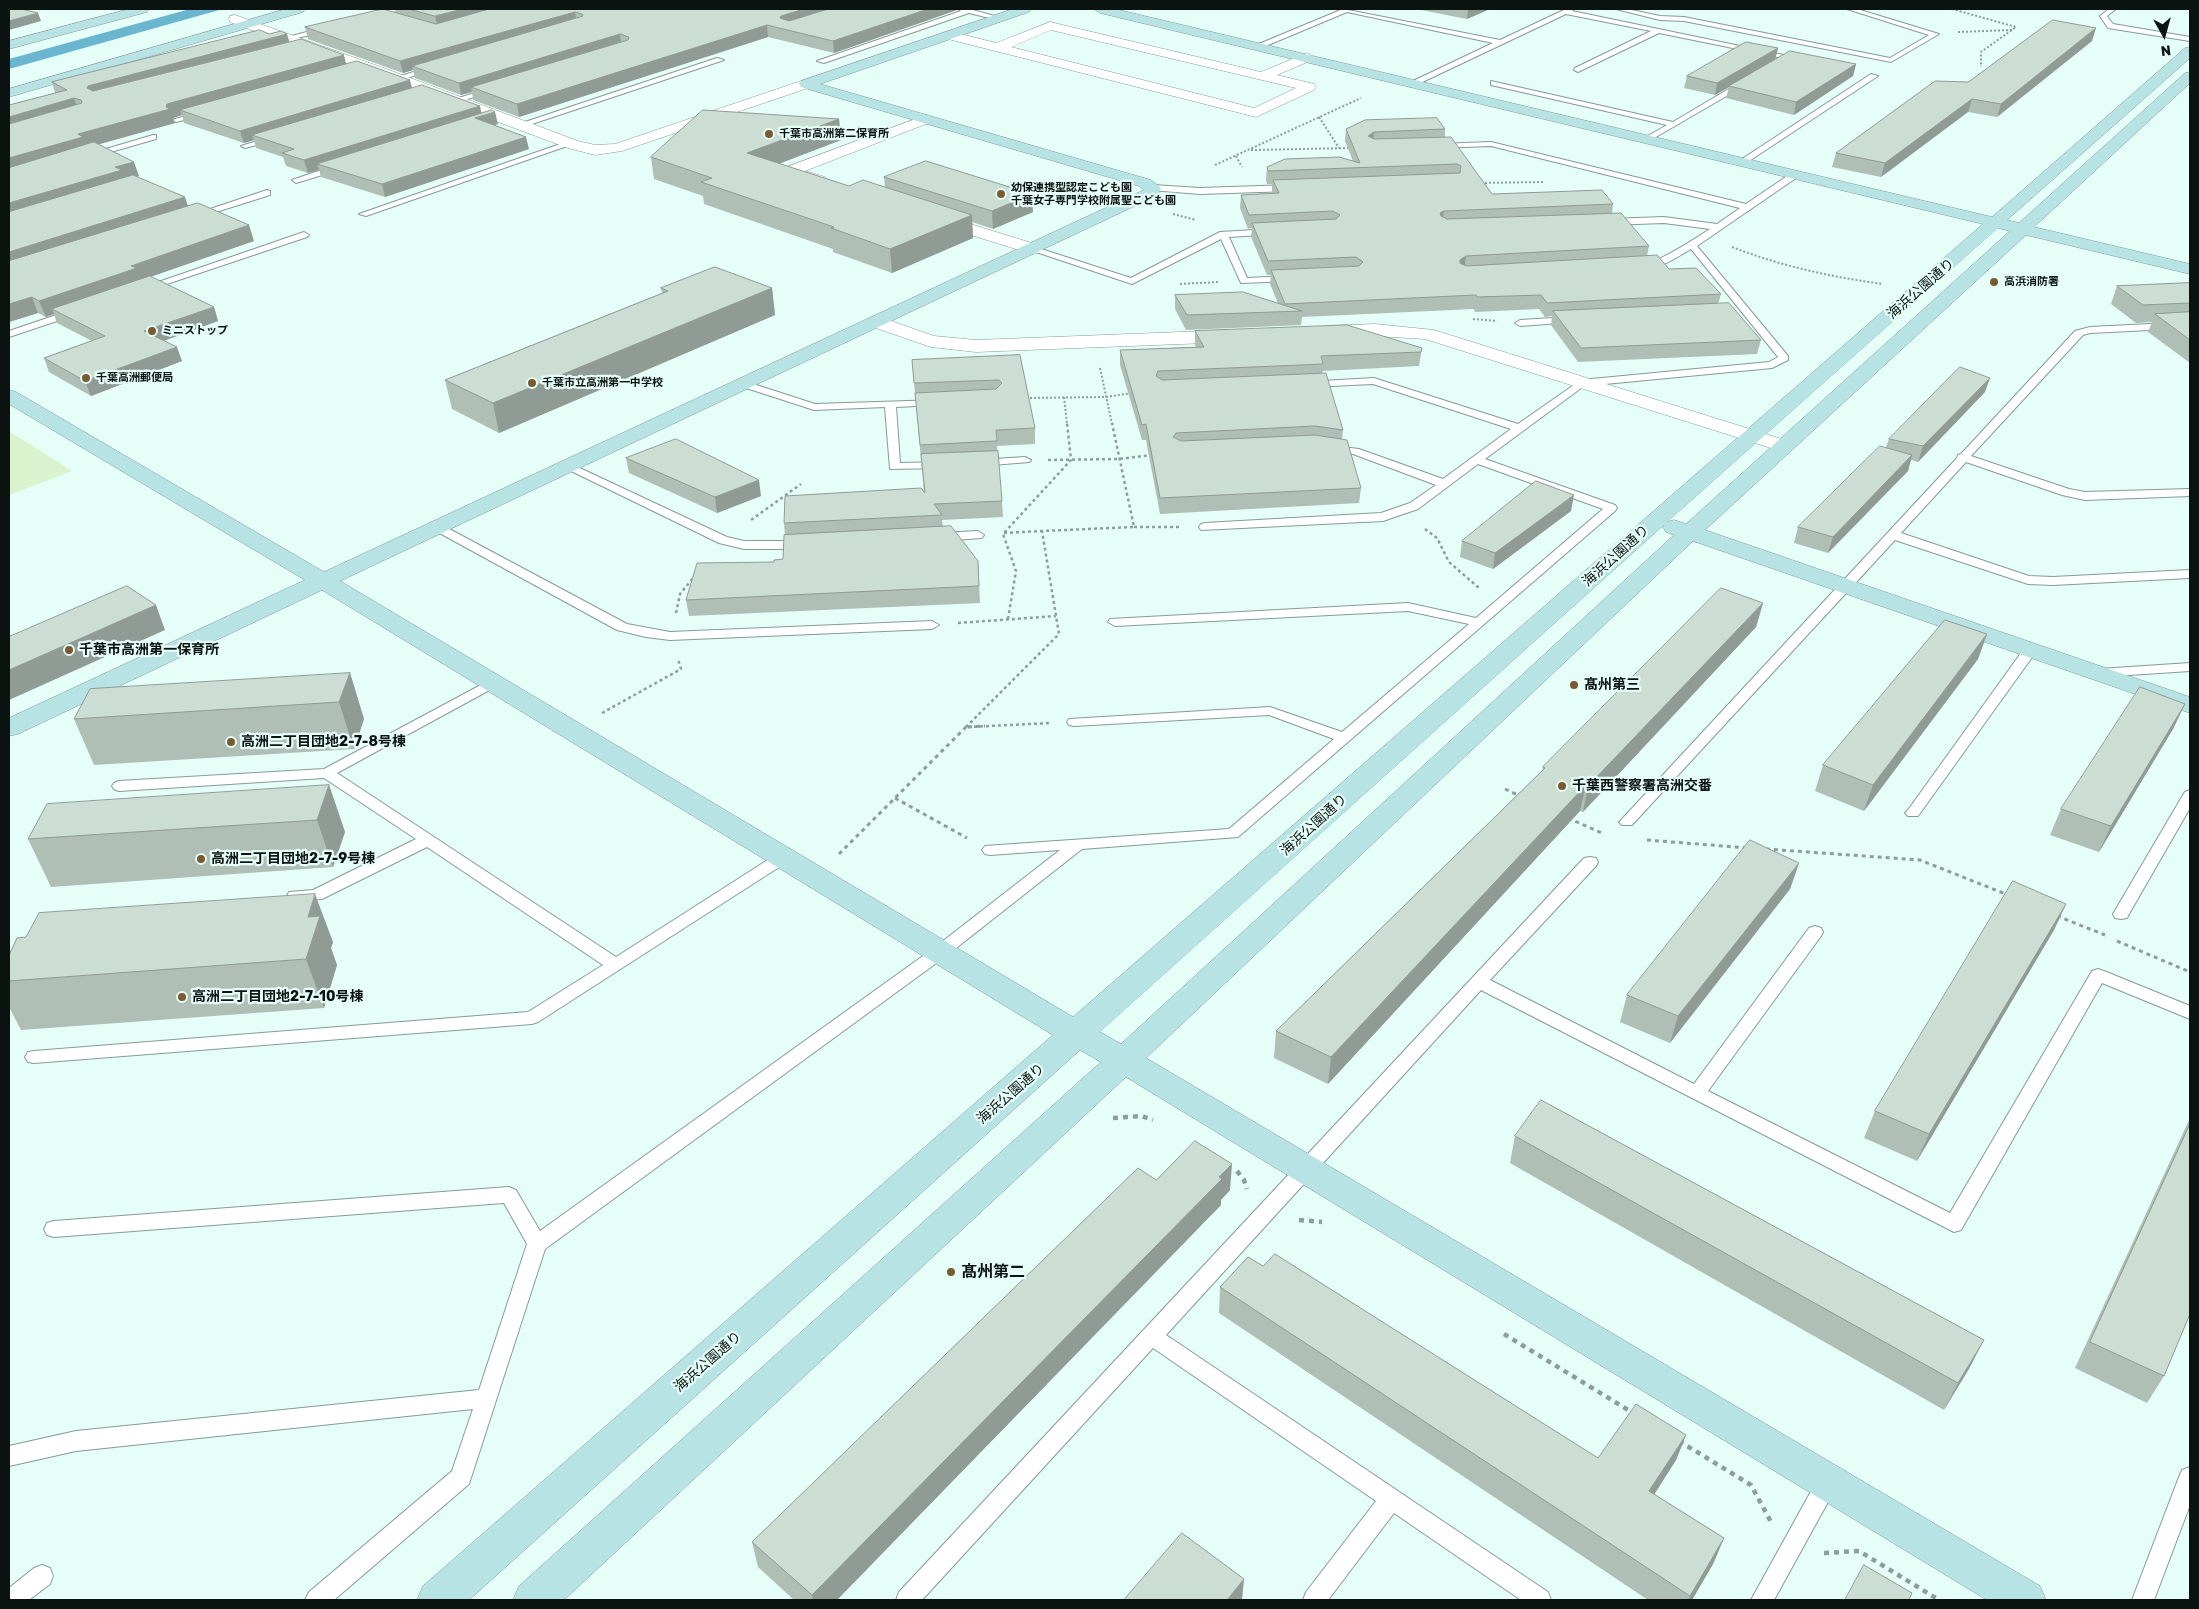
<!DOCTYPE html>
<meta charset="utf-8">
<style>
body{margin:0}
#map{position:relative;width:2199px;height:1609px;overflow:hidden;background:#e6fef8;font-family:Rubik,sans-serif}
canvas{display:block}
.frame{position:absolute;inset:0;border:10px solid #0b1311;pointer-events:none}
.north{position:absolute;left:2139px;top:10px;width:50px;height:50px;-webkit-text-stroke:4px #e6fef8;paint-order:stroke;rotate:173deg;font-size:14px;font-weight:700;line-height:20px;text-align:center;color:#0b1311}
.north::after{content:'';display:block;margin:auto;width:18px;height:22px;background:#0b1311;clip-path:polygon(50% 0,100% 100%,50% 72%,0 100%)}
</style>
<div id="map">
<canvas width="2199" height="1609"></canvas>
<div class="frame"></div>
<div class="north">N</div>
</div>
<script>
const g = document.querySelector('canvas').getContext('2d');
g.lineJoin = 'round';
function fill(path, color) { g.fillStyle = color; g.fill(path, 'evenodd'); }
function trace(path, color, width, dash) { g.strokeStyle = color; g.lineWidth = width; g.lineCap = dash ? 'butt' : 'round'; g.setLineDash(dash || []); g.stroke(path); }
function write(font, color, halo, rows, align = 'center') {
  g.font = font + ' Rubik,"Noto Sans JP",sans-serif'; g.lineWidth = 4.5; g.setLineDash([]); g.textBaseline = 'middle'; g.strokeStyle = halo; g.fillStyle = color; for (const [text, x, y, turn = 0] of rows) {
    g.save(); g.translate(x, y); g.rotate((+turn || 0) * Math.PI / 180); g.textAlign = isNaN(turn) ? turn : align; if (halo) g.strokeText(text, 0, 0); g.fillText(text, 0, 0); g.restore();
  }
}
fill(new Path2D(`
 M9 431 72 471 9 495Z`), '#d9f3cf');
fill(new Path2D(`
 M190 9H223L9 69V59Z`), '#6ab5cf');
const lane = new Path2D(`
 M393 9H404L371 18 368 16Z
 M958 9H969L1002 18 998 20 969 13 824 63 817 61 961 11Z
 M1343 9 1500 40 1566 9H1574L1572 11 1793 57 1778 66 1774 64 1782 58 1659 33 1578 72 1574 70 1575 68 1651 31 1566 14 1416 85H1413V81L1493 43 1347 12 1261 48 1254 46Z
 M1616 9H1627L1660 16 1684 17 1890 58 1929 35 1847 9H1857L1939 34 1891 62 1684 21 1660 20Z
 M2109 9H2116L2107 16 2113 24 2190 37V41L2108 28 2100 16Z
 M325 27H328V31L288 40 284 38Z
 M717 58 724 60 523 127 516 125Z
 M433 66H436V70L398 80 394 78Z
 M1871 74 1878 76 1746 163 1739 161Z
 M1491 81 1673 122 1742 81 1749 83 1649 141H1646V137L1667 125 1491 85Z
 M491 88 495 90 494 92 456 102 452 100Z
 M202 111H205V115L176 122 172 120Z
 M153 135H156V139L90 158 86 155Z
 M273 136H276V140L245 148 241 146Z
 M566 142 573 144 366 216 359 214Z
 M1491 142 1746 204 1793 172H1799V176L1697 246 1788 356V360L1772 368 1584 386 1485 459 1615 505 1617 508 1615 511 1238 837 1082 849 946 956 545 1249 469 1484 334 1600H305L309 1592 452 1471 473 1409 76 1451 9 1466V1446L76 1431 479 1390 527 1244 504 1203 54 1237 47 1235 44 1229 47 1223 54 1221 509 1187 516 1190 540 1231 934 948 1060 850 990 855 985 854 982 850 985 846 1229 829 1334 739 1269 715 1074 726 1069 725 1067 722 1069 719 1270 707 1342 732 1469 624 1408 611 1115 626 1108 622 1110 619 1408 603 1476 618 1603 509 1478 464 1418 509 1383 521 1201 530 1199 527 1201 524 1205 523 1381 513 1410 503 1436 485 1353 454 1326 449 1324 447 1326 445 1359 449 1443 479 1511 429 1373 384 1309 387 1304 384 1305 382 1374 378 1518 424 1581 380 1769 362 1778 357 1691 249C1678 256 1652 276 1638 265 1644 261 1651 263 1657 260 1676 251 1693 240 1710 229L1664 223 1608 225 1603 222 1608 219 1664 217 1717 224 1740 208 1491 146 1437 148 1433 146 1437 144Z
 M339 164 343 167 342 169 296 183 292 180Z
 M1153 185 1200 188 1291 185 1295 188 1291 191 1200 194 1150 190 1149 188Z
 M267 190 270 191V195L197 218 189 216Z
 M1272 229 1275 230V234L1229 237 1247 278 1289 276 1292 277V281L1241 283 1221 239 1132 284 1027 249 1029 247H1035L1131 278 1220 232Z
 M304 232 309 235 307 237 146 291H140L138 289Z
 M74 309 78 310V314L9 337V331Z
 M1570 317 1574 318V322L1520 326 1515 323 1520 320Z
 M2190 322V328L2090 333 2083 335 1971 456 2069 489 2085 492 2190 489V496L2085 500 2062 495 1966 462 1901 533 2029 576 2053 577 2190 570V578L2053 585 2028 584 1895 540 1632 825H1622L1619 822 1622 819 1957 458 1958 455 1961 454 2075 331 2090 327Z
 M744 381 815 404 940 400 941 402 936 405 896 407 900 463 942 462 948 465 942 468 890 469 885 407 814 410 740 386 739 384Z
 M1025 457 1031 460 1029 462 980 466 974 463 980 460Z
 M569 463 727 537 744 541H802L808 545 802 549H744L719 543 565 468 563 466 565 464Z
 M438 523 627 624 670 632 932 621 939 625 932 629 670 640 646 637 617 630 434 530 432 527Z
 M978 531 984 535 982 538 940 541 934 537 940 533Z
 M2031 645 2038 649 1918 816H1908L1905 813 1908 810 2026 646Z
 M2190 663V671L2099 677 2092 673 2099 669Z
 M492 679 499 683 497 686 337 773 616 957 777 854H787L790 858 787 862 538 1022 532 1024 34 1063 28 1062 25 1057 28 1052 34 1051 528 1012 603 965 427 847 322 899 295 901 289 900 287 896 289 892 313 890 416 839 324 778 119 791 114 789 112 786 114 783 119 781 324 769Z
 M2190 790V808L2129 914 2127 918 2121 919 2115 918 2113 914 2183 795 2185 792Z
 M1590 857 1596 858 1598 862 1596 866 1490 980 1694 1084 1809 928 1815 926 1821 928 1823 932 1821 936 1708 1091 1950 1213 2092 971 2098 969 2104 971 2190 1006V1019L2102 983 1961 1230 1954 1232 1481 990 1166 1335 1548 1592 1551 1600H1521L1394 1513 1328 1600H1303L1306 1592 1376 1501 1153 1348 922 1600H896L899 1592 1584 858Z
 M2190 1467V1505L2154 1600H2132L2179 1477 2182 1470Z
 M1828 1472 1836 1475 1839 1482 1774 1600H1751L1820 1475Z
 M42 1565 50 1568 53 1576 50 1584 29 1600H9V1588L34 1568Z`);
const street = new Path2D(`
 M235 15 389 70 578 141 595 145 615 144 801 81H811L813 84 811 87 622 151 595 155 568 148 230 22 229 19 230 16Z
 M1050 22 1261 72 1307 53 1314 57 1312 60 1277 75 1314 84 1316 87 1314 90 1256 117 944 38 942 35 949 31 996 43ZM1051 30 1296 88 1254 108 1011 47Z
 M926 115 931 116 933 119 931 122 805 171 825 177 827 180 825 183 819 185 784 174 782 171 784 168Z
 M938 214 1038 245 1041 249 1038 253 1032 254 932 223 930 219 932 215Z
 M877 316 934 336 976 340 1232 330 1239 332 1241 336 1239 340 1232 342 976 352 931 347 870 326 868 322 870 318Z
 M1375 324 1434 330 1791 442 1794 446 1791 450 1784 452 1777 450 1425 339 1375 336 1327 338 1320 336 1318 332 1320 328 1327 326Z`);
const secondary = new Path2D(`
 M129 9H149L147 12 9 49V41Z
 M286 9H305L303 12 9 97V89Z
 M1013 9H1031L1029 12 820 84 1151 180 1161 188 1158 195 340 581 1073 1017 1983 224 1100 13 1094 9H1115L1992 217 2185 48 2190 47V58L2007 220 2019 223 2185 73 2190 72V83L2034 227 2190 264V274L2026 235 1705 530 2190 697V713L1693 541 1146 1058 2040 1586 2046 1600H1987L1126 1077 564 1600H513L519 1586 1101 1062 1080 1050 469 1600H417L423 1586 1053 1035 322 590 18 734 9 736V718L305 580 9 404V390L16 392 324 572 1144 190 1139 186 801 87 799 84 801 81ZM1998 228 2010 231 1686 524 1674 520 1667 522ZM1665 524 1663 527 1666 532 1674 535 1121 1044 1100 1032Z`);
trace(lane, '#859b95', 2);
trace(street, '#859b95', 1);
trace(secondary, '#859b95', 1);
trace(new Path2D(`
 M1952 9 2016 27 1981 52V67
 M1958 32 2012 30
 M1319 117 1339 148
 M1251 150 1352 148
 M1236 156 1242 167
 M1215 165 1361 98
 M1481 183 1544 182
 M1173 214 1196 220
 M1732 247C1781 266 1831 277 1883 284
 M1180 284 1218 282
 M1473 319 1497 321
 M1100 368 1112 424
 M1064 397 1067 424
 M1026 398 1106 397 1132 393`), '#8d9e9a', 2, [2, 2]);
trace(new Path2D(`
 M1048 460 1119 459 1152 455
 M751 520 801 484
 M1134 527H1182
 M1425 529 1437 538 1449 562 1479 588
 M1004 533 1042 531
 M676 613 680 594 694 577
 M1008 619 1016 571 1003 534 1071 460 1067 423
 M958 623 1056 616
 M602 713 681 669 678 659
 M966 727 1059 634 1042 531 1134 527 1112 423
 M968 727 1051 723`), '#8d9e9a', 2.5, [3, 3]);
trace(new Path2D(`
 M968 727 985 726
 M1505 789 1520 796
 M895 798 967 838
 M1568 818 1604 834
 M1647 840 1748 848
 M1766 849 1920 860 2008 895
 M839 854 967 726
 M2057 916 2105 935
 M2117 941 2190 972`), '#8d9e9a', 3, [4, 4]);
trace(new Path2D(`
 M1113 1118 1142 1116 1153 1120
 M1237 1171 1244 1180 1247 1189
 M1299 1220 1322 1222
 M1504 1334 1633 1413
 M1679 1441 1751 1485 1771 1522
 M1824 1553 1859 1551 1939 1600`), '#8d9e9a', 4.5, [5, 5]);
fill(lane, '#fff');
fill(street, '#fff');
fill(secondary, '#b7e3e5');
fill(new Path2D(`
 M380 9H392L384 10 396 13 395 9H957V10L834 53 768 37 519 117 473 100 472 92 461 95 415 78 413 70 403 73 308 39 305 27 382 10Z
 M1416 9H1490L1467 19Z
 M269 34H287L289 42 481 113 498 124 494 125 529 149 385 197 321 177 319 170 308 173 286 166 283 157 256 148 254 140 244 143 184 123 182 115 173 118 175 123 98 144 139 176 137 177 188 206 254 241 150 277 214 307 218 321 164 341 182 361 91 396 49 372 44 358 92 341 57 323 54 314 46 317 38 313 9 322V105L55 93 52 82Z
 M2092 41 1997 117 1968 112 1881 177 1832 167 1836 153 1968 82Z
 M1778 48 1775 60 1856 64 1853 76 1794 115 1726 98 1729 87 1715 95 1684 88 1687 76Z
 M839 119 841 140 779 164 849 186 885 187 884 177 1033 212 993 229 972 222 973 238 892 273 833 252V249L704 204 703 196 654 179 651 157Z
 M1346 129H1445V137L1492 194 1613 204 1612 214 1649 246 1647 256 1669 269 1721 294 1718 304 1761 340 1757 354 1578 362 1551 325 1552 316 1545 317 1539 309 1475 312 1474 309 1302 317 1301 325 1186 330 1175 309V295L1278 303 1270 284 1271 275H1267L1251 237 1252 228 1248 229 1240 208 1241 195 1272 193V184H1267L1266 180 1267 167 1353 161 1345 141Z
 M2190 283V363L2148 332 2152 322 2136 323 2111 304 2117 286Z
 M661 288H772L775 315 499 433 452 409 445 380 662 293Z
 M1195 331 1422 348 1419 366 1323 371 1322 373 1343 430 1342 440 1361 488 1359 503 1160 514 1146 440H1142L1120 365V350L1196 347 1195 345Z
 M1020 355 1035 428V444L997 446 1002 501 1003 517 942 520 943 527 978 561 980 603 689 616 686 600 783 559 785 535 784 523 924 492 912 360Z
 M1985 392 1918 462 1911 460 1908 471 1828 553 1794 543 1798 527 1886 447 1889 439Z
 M626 458 761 496 717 513 629 473Z
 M1571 511 1493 569 1460 557 1462 541Z
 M1763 603 1756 627 1583 812 1580 811 1328 1084 1274 1058 1276 1031 1542 771 1543 767Z
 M1987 634 1978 659 1864 811 1815 791 1823 765Z
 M350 673 364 719 354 749 94 765 74 719Z
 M2185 704 2173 729 2099 852 2050 835 2061 809Z
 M329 785 345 832 333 867 51 887 28 839Z
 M1799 863 1790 889 1670 1043 1620 1022 1627 995Z
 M2066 904 2054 930 1917 1161 1864 1138 1875 1111Z
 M26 937 333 942 331 948 337 965 324 1008 21 1030 9 1007V981Z
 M2190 1118V1314L2164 1376 2147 1403 2075 1368Z
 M1515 1136 1970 1367 1944 1410 1510 1163Z
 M1156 1180 1230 1190 1221 1200V1205L837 1600H794L758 1567 752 1542Z
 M1263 1266 1598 1458 1686 1435 1676 1460 1654 1494 1724 1538 1713 1564 1692 1600H1648L1219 1313 1220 1287Z`), '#afbfb5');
fill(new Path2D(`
 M463 9H507L438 28 435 16Z
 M804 9H842L782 27 781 30 780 18 781 16Z
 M928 9H957V10L834 53 833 41Z
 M1468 9H1490L1467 19Z
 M575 12 577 23 412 66 413 70 403 73 400 61Z
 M38 13 41 21 9 30V21Z
 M767 25 768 37 519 117 517 104Z
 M2096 28 2092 41 1997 117 2001 104Z
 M287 34 291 47 93 99 87 88 88 86Z
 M620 34 621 46 471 87 472 92 461 95 459 83Z
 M1778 48 1775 60 1729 86V87L1715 95 1717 83Z
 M344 55 347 68 180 110 182 115 173 118 175 123 86 148 9 174V158L78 134 166 107 167 104Z
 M1856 64 1853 76 1794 115 1796 102Z
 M410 80 413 92 252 135 254 140 244 143 240 131Z
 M74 98 79 112 9 132V117Z
 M1972 99 1968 112 1881 177 1885 163Z
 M480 106 482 116 495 112 498 124 477 130 317 164 319 170 308 173 304 160Z
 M839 119 841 140 749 175 747 153Z
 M1374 132 1373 144 1368 136Z
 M526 137 529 149 385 197 382 184Z
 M134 162 139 176 9 220V203L115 167Z
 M1032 194 1033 212 993 229 992 211Z
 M185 197 190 212 9 269V252Z
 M1444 211 1442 224 1440 213Z
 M972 215 973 238 892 273 890 249Z
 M249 225 254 241 141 280 52 309 54 314 46 317 39 301 131 266Z
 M1466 256 1464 270 1458 273 1460 260Z
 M772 288 775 315 499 433 493 403Z
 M32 297 38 313 9 322V304Z
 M214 307 218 321 149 346 144 331Z
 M177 347 182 361 91 396 85 381Z
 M1990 378 1985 392 1918 462 1923 446Z
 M1912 455 1908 471 1828 553 1833 537Z
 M759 480 761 496 717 513 715 497Z
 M1574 495 1571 511 1493 569 1495 553Z
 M1763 603 1756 627 1583 812 1588 786Z
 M156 605 165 630 9 700V670Z
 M1987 634 1978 659 1864 811 1873 785Z
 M350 673 364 719 354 749 339 702Z
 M2185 704 2173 729 2099 852 2111 826Z
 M329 785 345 832 333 867 317 820Z
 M1586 785 1580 811 1328 1084 1331 1057Z
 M1799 863 1790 889 1670 1043 1678 1016Z
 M315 894 333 942 331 948 337 965 324 1008 306 959 308 917Z
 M2066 904 2054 930 1917 1161 1929 1134Z
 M1232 1164 1230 1190 1221 1200V1205L837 1600H813L812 1595Z
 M1984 1340 1970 1367 1944 1410 1958 1383Z
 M1686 1435 1676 1460 1640 1517 1649 1491Z
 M1724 1538 1713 1564 1692 1600H1688Z
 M1244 1579 1242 1600H1227Z`), '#8f9b94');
const building = new Path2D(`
 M9 9H22L38 13 9 21Z
 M383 9 436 24 489 9H804L781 16 780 18 789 21 828 9H928L833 41 767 25 517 104 471 87 628 40 629 37 620 34 459 83 412 66 583 16 582 14 575 12 400 61 305 27Z
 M409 9H463L435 16Z
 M2053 20 2096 28 2001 104 1972 99 1885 163 1836 153 1935 81 1968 82Z
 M260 30 269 34 281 31 287 34 88 86 87 88 93 91 301 39 344 55 167 104 166 107 170 109 78 134 83 137 9 158V124L82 103 81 100 74 98 9 117V105L67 90 52 82Z
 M1746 42 1778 48 1717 83 1687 76Z
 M1790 51 1856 64 1796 102 1729 86Z
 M357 61 410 80 240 131 180 110Z
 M422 85 480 106 304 160 282 153 294 149 252 135Z
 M492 110 495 112 475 118 526 137 382 184 317 164Z
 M703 110 839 119 747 153 849 186 863 180 972 215 890 249 831 228 834 227 701 182 712 178 651 157Z
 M1437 118 1445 129 1374 132 1368 136 1374 139 1451 137 1492 194 1602 190 1613 204 1444 211 1440 213 1441 216 1447 219 1621 213 1649 246 1466 256 1460 260V263L1466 266 1657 255 1669 269 1696 268 1721 294 1547 303 1541 295 1477 297 1476 295 1285 304 1271 270 1359 266 1363 262 1356 257 1268 261 1252 223 1336 219 1340 215 1333 211 1249 215 1241 195 1279 193 1273 180 1460 173 1461 166 1457 164 1268 171 1267 167 1285 159 1339 157 1360 163 1346 129 1365 120Z
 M94 142 134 162 115 167 122 170 9 203V168Z
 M926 161 1032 194 992 211 884 177Z
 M133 175 185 197 9 252V212Z
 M198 203 249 225 131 266 137 268 39 301 32 297 9 304V261Z
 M715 267 772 288 493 403 445 380 668 291 661 288Z
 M150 276 214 307 144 331 177 347 85 381 44 358 105 336 52 309Z
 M2190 283V303L2143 305 2117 286Z
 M1243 292 1302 311 1187 315 1175 295Z
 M1729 303 1761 340 1581 348 1553 311Z
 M2190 312V340L2155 314Z
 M1347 325 1422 348 1421 352 1321 356 1323 364 1158 371 1156 376 1162 380 1326 373 1343 430 1315 426 1176 433 1173 437 1181 441 1315 435 1347 440 1361 488 1160 498 1146 424 1142 425 1120 350 1204 347 1195 331Z
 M1020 355 1035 428 996 430 997 441 920 445 915 393 996 389 1002 383 999 380 914 383 912 360Z
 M1960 367 1990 378 1923 446 1889 439Z
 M676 439 759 480 715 497 626 458Z
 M1880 446 1912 455 1833 537 1798 527Z
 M998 451 1002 501 934 504 942 515 784 523 785 496 921 488 925 493 921 454Z
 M1536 481 1574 495 1495 553 1462 541Z
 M951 526 978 561 979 586 686 600 697 563 774 562V560L783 559 784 535Z
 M127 586 156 605 9 670V637Z
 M1721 588 1763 603 1588 786 1586 785 1331 1057 1276 1031 1545 768 1543 767Z
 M1945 620 1987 634 1873 785 1823 765Z
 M350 673 339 702 74 719 90 689Z
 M2140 687 2185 704 2111 826 2061 809Z
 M329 785 317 820 28 839 47 804Z
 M1750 840 1799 863 1678 1016 1627 995Z
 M2013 881 2066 904 1929 1134 1875 1111Z
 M315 894 308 917 320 916 306 959 9 981V955L17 938 26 937 39 913Z
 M1541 1100 1984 1340 1958 1383 1515 1136Z
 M2190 1124V1314L2164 1376 2090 1342Z
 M1195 1141 1232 1164 1219 1177 1222 1179 812 1595 752 1542 1138 1168 1156 1180Z
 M1275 1254 1598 1458 1636 1404 1686 1435 1649 1491 1724 1538 1690 1596 1220 1287 1248 1257 1263 1266Z
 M1182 1533 1244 1579 1227 1600H1124Z
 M1864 1565 1912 1593 1909 1600H1845Z`);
fill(building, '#ccded3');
trace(building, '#8f9b94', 1);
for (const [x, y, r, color] of [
 [769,134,5,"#7a5a30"],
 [1001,194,5,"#7a5a30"],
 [1994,282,5,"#7a5a30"],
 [152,331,5,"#7a5a30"],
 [86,378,5,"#7a5a30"],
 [532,383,5,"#7a5a30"],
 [69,650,5,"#7a5a30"],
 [1574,685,5,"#7a5a30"],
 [231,742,5,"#7a5a30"],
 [1562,786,5,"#7a5a30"],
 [201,859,5,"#7a5a30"],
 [182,997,5,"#7a5a30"],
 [951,1272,5,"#7a5a30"]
]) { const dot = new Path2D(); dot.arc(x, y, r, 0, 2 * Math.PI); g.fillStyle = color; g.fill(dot); trace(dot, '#e6fef8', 2); }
write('bold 11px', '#0b1311', '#e6fef8', [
 ["千葉市高洲第二保育所",779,134],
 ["幼保連携型認定こども園",1011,188],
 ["千葉女子専門学校附属聖こども園",1011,201],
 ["高浜消防署",2004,282],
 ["ミニストップ",162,331],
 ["千葉高洲郵便局",96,378],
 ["千葉市立高洲第一中学校",542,383]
], 'left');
write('14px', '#0b1311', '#e6fef8', [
 ["海浜公園通り",1921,289,-41],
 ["海浜公園通り",1616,556,-42],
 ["海浜公園通り",1314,825,-42],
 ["海浜公園通り",1011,1094,-41],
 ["海浜公園通り",708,1362,-41]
]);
write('bold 14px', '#0b1311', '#e6fef8', [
 ["千葉市高洲第一保育所",79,650],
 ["髙州第三",1584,685],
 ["高洲二丁目団地2-7-8号棟",241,742],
 ["千葉西警察署高洲交番",1572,786],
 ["高洲二丁目団地2-7-9号棟",211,859],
 ["高洲二丁目団地2-7-10号棟",192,997]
], 'left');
write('bold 16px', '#0b1311', '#e6fef8', [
 ["髙州第二",961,1272]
], 'left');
</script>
